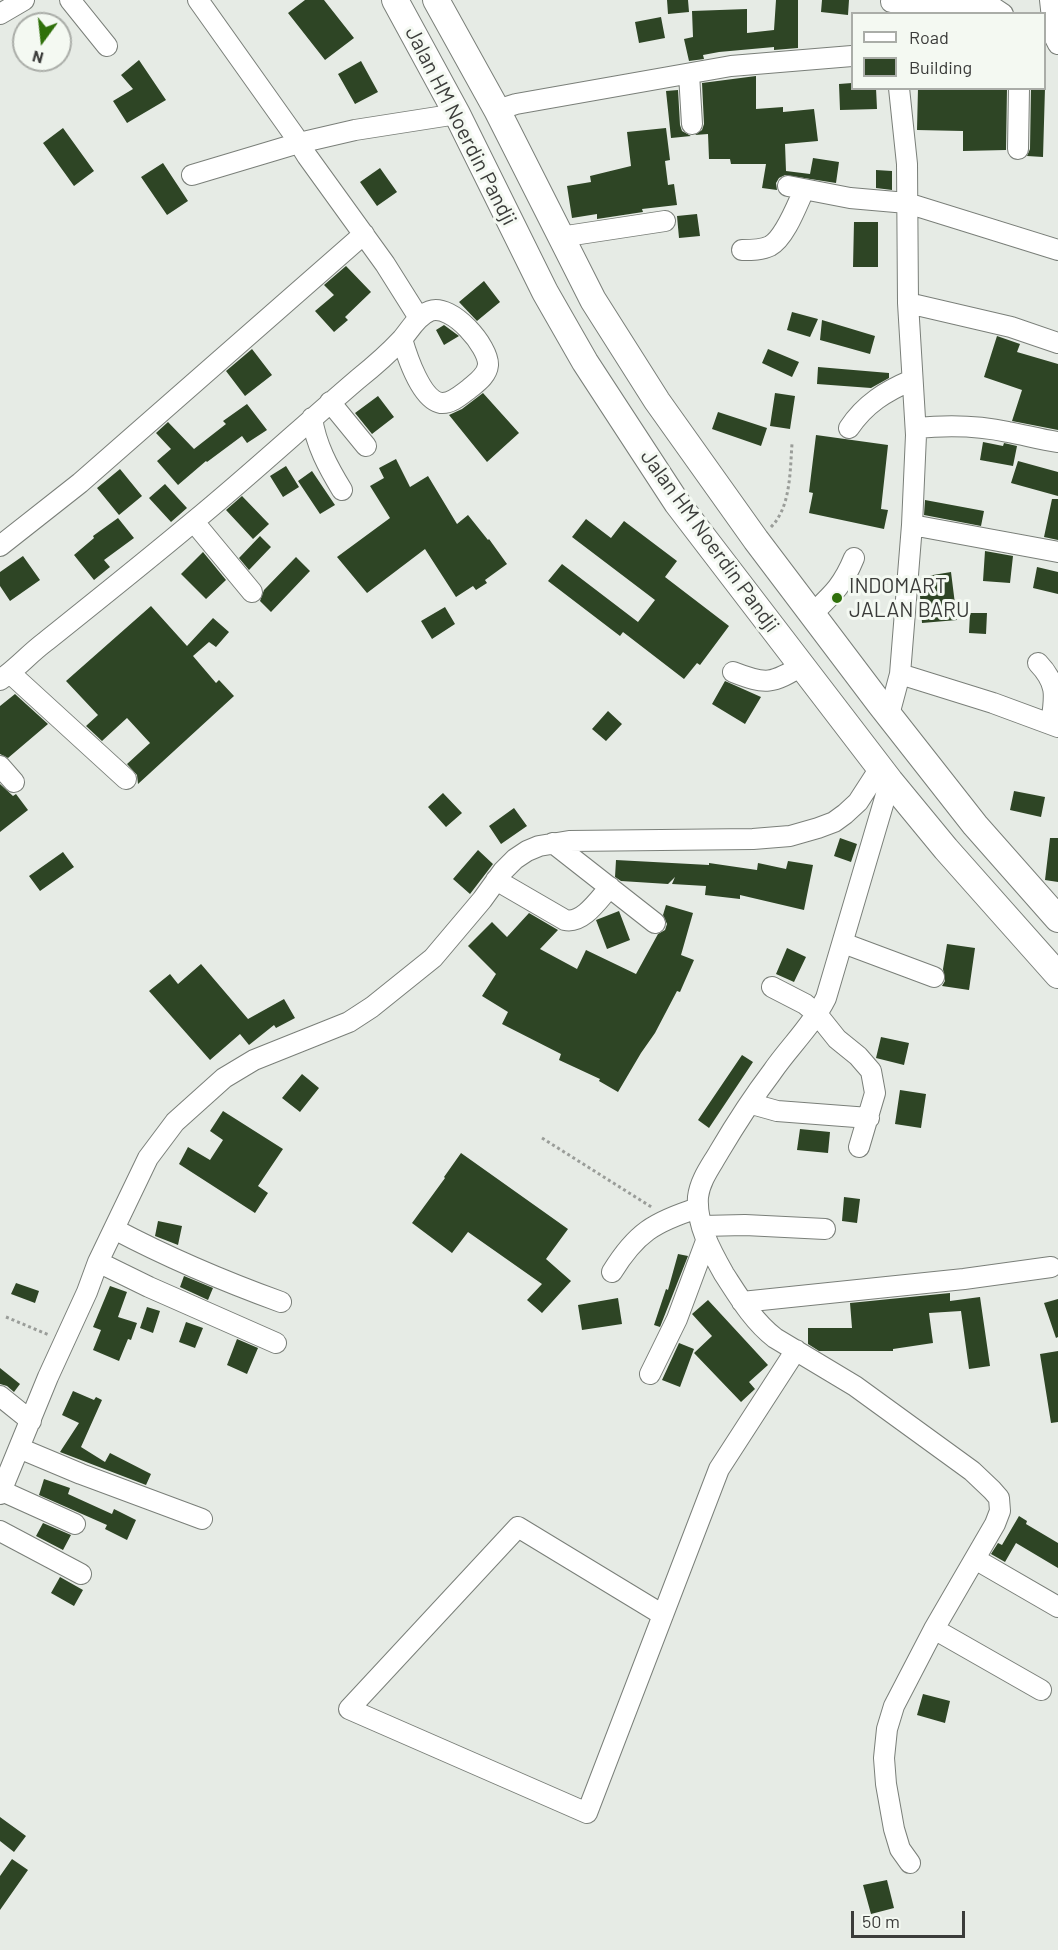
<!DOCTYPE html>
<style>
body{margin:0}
#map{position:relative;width:1058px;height:1950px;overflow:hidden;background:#e6ebe5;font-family:Barlow,sans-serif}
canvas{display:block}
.legend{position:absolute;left:851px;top:12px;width:195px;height:78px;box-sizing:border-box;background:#f4f9f2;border:2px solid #aaada8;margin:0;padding:8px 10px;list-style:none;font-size:18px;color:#3b3c3a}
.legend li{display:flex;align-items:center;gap:12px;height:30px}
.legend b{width:30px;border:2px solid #aaada8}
.north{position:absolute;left:12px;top:12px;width:60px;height:60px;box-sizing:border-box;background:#f4f9f2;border:2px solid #aaada8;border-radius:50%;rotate:195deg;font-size:16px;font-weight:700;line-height:24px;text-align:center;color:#3b3c3a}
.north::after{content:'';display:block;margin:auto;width:21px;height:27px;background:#2f700a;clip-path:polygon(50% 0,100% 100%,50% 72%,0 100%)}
.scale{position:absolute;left:851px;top:1911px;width:114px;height:27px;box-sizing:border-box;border:3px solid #3b3c3a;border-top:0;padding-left:8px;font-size:18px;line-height:21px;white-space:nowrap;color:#3b3c3a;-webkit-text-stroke:4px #f4f9f2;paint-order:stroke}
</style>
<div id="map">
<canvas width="1058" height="1950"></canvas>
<ul class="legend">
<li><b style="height:8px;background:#fff"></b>Road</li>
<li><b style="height:16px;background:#2e4525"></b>Building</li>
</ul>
<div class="north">N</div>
<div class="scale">50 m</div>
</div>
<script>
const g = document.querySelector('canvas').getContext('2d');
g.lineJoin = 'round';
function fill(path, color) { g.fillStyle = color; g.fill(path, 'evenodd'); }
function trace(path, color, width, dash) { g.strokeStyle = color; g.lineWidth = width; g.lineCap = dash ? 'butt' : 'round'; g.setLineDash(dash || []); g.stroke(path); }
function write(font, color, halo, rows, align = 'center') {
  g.font = font + ' Barlow,sans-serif'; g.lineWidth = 6; g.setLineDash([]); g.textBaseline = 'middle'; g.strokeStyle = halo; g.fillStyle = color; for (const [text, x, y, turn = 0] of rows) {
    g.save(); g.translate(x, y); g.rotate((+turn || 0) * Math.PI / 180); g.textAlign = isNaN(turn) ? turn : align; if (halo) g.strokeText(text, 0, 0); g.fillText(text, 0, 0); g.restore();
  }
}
fill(new Path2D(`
 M305 0H324L354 38 325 60 288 13Z
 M667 0H688L689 12 668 14Z
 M776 0H798V48L774 50V47L719 52 703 55 704 59 689 61 684 39 693 37 692 11 747 9V33L774 30Z
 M822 0H849L848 15 821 12Z
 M661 17 665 38 639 43 635 22Z
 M139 60 166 100 127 123 113 101 133 89 121 75Z
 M361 61 378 92 355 104 338 74Z
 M756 76V109L783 107V112L814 109 818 141 785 144 786 171 810 174 813 158 839 162 836 183 785 175 779 178 776 183 777 190 762 188 766 164H731L730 159H709L708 134 695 135 702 130 704 124 702 83Z
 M852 83V88H876L877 109 840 110 839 84Z
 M918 88H1007L1006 150 963 151V131L917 130Z
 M1031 88H1045L1043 157 1027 156 1030 149Z
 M678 90 680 125 682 131 691 136 671 138 666 91Z
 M63 128 94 171 74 186 43 143Z
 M666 128 670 160 665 161 668 185 674 184 677 205 642 209 643 212 597 219V214L572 218 567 186 591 182 590 176 631 166 627 132Z
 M163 163 188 201 167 215 141 177Z
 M380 168 397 192 377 206 360 182Z
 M876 170 892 171V190L876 188Z
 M697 214 700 236 679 238 677 216Z
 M854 222H878V267H853Z
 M346 266 371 292 345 317 348 320 334 332 315 311 334 295 324 285Z
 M484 281 500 302 477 321 459 302Z
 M792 312 818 319 810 337 787 330Z
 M822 320 875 336 870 354 820 340Z
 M444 325 459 336 444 345 436 330Z
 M997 336 1020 344 1017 352 1058 364V430L1012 421 1022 390 984 377Z
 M252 349 272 375 245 396 226 371Z
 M768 349 799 362 792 377 762 363Z
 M818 367 889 373V378L871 388 817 384Z
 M483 393 519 433 487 462 449 415 462 409Z
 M775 393 795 396 790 429 770 426Z
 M378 396 394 417 372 434 355 413Z
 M247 404 267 430 247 443 242 436 207 462 206 461 178 485 157 461 171 449 156 433 168 422 194 449 226 424 223 421Z
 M718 412 767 428 761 446 712 429Z
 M816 435 888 445 881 509 888 510 884 529 809 513 813 493 809 492Z
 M983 442 1003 446 1004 443 1017 446 1013 466 980 460Z
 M396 459 410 487 428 476 457 524 468 515 488 540 489 539 507 564 485 580 487 583 476 590 473 586 456 597 425 549 367 593 337 557 390 518 370 486 384 478 379 468Z
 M1018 461 1058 472V496L1011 483Z
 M286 466 299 487 283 497 270 476Z
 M120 469 142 496 119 515 97 488Z
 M312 471 335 505 320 514 298 481Z
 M165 484 187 508 171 522 149 498Z
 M242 496 269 524 253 539 226 510Z
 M1052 499H1058V540L1044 537Z
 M925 500 984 511 981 526 924 515Z
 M118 518 134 538 104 560 110 567 94 580 74 555 94 538 93 536Z
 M586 519 611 538 624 521 677 561 665 577 729 626 700 665 697 663 684 679 623 632 620 636 548 581 562 564 638 622 655 600 572 537Z
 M260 536 271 547 249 570 239 558Z
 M985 551 1013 556 1010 583 983 581Z
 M203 552 226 580 206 599 181 574Z
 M23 556 40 580 10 601 0 586V572Z
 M296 557 310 571 271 612 260 601 264 590Z
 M1037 567 1058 572V594L1033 588Z
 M951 572 957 620 922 623 920 596 924 595 921 577Z
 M151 606 187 646 213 618 229 632 216 647 209 642 193 656 216 683 219 680 234 696 138 784 137 775 127 764 150 743 127 718 102 741 86 726 98 715 66 681Z
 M445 607 455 624 432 639 421 621Z
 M970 613H987L986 634 969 633Z
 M725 681 761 697 745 724 712 704Z
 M15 694 48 724 8 758 0 754V706Z
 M608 711 622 724 606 741 592 729Z
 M0 784 13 796 16 794 28 810 0 832Z
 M1014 791 1045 797 1041 817 1010 810Z
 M443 793 462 813 446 827 428 807Z
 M514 808 527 826 501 844 489 826Z
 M840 838 857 844 851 862 834 856Z
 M1050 838H1058V882L1045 880Z
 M478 850 493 864 470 894 453 879Z
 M63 852 74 867 40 891 29 876Z
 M616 860 709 865V863L757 870 758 863 786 869 788 861 813 865 804 910 740 895V899L705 895 706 886 672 884 675 877 668 884 621 881 615 877Z
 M666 905 693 913 681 955 694 960 680 992 677 991 655 1033 641 1053 618 1092 599 1081 600 1079 559 1060 561 1054 502 1024 508 1012 482 996 496 974 468 946 492 922 507 937 529 913 558 930 540 949 577 969 586 950 636 974 658 934 665 930 667 924 663 915Z
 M619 911 630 940 607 949 596 920Z
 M947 944 975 948 969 990 942 986 945 981 943 969Z
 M787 948 806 957 794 982 776 974Z
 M201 964 248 1019 284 999 295 1018 276 1028 274 1025 249 1045 240 1034 210 1060 149 991 170 974 178 984Z
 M881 1037 909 1043 904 1065 876 1058Z
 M742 1055 753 1062 709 1128 698 1120Z
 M302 1074 319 1088 300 1112 282 1098Z
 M900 1090 926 1094 921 1128 895 1124Z
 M223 1111 283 1149 258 1186 268 1193 255 1213 179 1164 188 1147 210 1160 223 1140 210 1131Z
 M800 1129 830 1132 828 1153 797 1150Z
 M461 1153 568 1229 546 1259 571 1281 542 1313 527 1300 542 1284 468 1232 452 1253 412 1223 445 1178 444 1177Z
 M844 1197 860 1199 857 1223 842 1221Z
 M158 1221 182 1226 178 1245 155 1236Z
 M678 1254 688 1256 660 1327 654 1325 666 1289 668 1290Z
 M184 1276 213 1288 208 1300 180 1287Z
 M16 1283 39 1291 35 1303 11 1294Z
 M110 1286 127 1292 118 1317 137 1323 131 1340 128 1339 119 1361 93 1350 101 1330 93 1327Z
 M950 1293V1301L980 1297 990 1366 969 1369 961 1311 929 1313 933 1343 893 1349V1351H819L808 1344V1328H852L850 1303Z
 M618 1298 622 1324 582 1330 578 1305Z
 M1058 1299V1337L1056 1338 1044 1303Z
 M708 1300 768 1365 749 1382 755 1389 741 1402 694 1353 712 1336 692 1314Z
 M147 1307 160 1311 153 1333 140 1328Z
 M186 1322 203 1328 195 1348 179 1342Z
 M237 1339 258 1348 247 1374 227 1365Z
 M679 1343 694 1349 680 1387 662 1380Z
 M1058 1351V1422L1051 1423 1040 1354Z
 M0 1368 20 1384 14 1392 7 1386 0 1384Z
 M73 1391 94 1400 96 1397 102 1400 81 1447 105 1462 110 1453 151 1474 146 1485 60 1452 79 1423 62 1415Z
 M44 1479 70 1488 68 1494 112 1514 114 1509 136 1520 127 1540 105 1529 107 1525 39 1495Z
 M1019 1516 1027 1521 1026 1524 1058 1543V1568L1016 1543 1005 1562 991 1554 998 1543 1002 1545Z
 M43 1523 71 1535 63 1550 36 1536Z
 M60 1577 83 1590 74 1606 51 1593Z
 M923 1694 950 1701 945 1723 917 1715Z
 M0 1817 26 1836 14 1852 0 1841Z
 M12 1859 28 1870 0 1910V1876Z
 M887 1880 894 1908 871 1914 863 1885Z`), '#2e4525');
const minor = new Path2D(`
 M70 0 107 46
 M198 0 294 135 307 156 385 264 419 318
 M1050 0 1054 36 1058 44
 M891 2 986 6 994 8 1003 14
 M0 14 24 0
 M689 74 692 124
 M497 110 516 104 731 66 852 56
 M1018 149 1019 88
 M192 175 299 143 355 130 457 114
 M788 186 850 198 907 203 1058 250
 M560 237 665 221
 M742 250C752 250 762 250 770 246 785 238 797 205 804 190
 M908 303 1011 327 1058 343
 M330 402 366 446
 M312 418C316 445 328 467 342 490
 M849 428C865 404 886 391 912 380
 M916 428C947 425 977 425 1008 432 1025 435 1041 440 1058 442
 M194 522 252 592
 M912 525 1058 552
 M0 546 80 483 364 234
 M813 613C833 594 843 585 854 558
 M1038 663C1058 684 1055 696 1051 724
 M733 672C766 685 772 684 803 665
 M10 673 126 779
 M900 674 993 703 1058 727
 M0 680C16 669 29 654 45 642 95 602 144 563 193 522 249 476 303 426 358 379 373 367 388 354 402 339 410 330 417 316 430 311 452 303 489 347 488 365 487 376 476 383 469 389 461 395 451 404 441 403 421 400 407 356 402 339
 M889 715 900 674 912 525 916 435 908 303 907 164 899 88
 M0 766 14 782
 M890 781 826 998C812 1026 789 1047 772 1072 753 1097 735 1125 719 1152 711 1166 700 1180 698 1197 696 1224 711 1251 724 1274 739 1297 753 1321 775 1338L855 1386 972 1471 992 1490 999 1498 1000 1511 995 1524 934 1629 894 1706 887 1729 884 1758 886 1784 894 1829 900 1849 910 1863
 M553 843 655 923
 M496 880 565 920C583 924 599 899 610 887
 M843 943 934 977
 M772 987 805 1004 817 1014 837 1039 858 1056 871 1071 875 1093 859 1147
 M752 1104 777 1111 869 1118
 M702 1226 745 1225 825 1229
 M114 1229C169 1258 223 1281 281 1302
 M98 1262 149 1287 276 1343
 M612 1272C636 1233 654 1222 698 1208
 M742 1302 964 1279 1051 1267
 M650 1374 677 1319 706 1241
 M0 1396 31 1421
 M19 1448 81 1474 202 1519
 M2 1491 75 1524
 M0 1494 48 1377 87 1292 98 1262 148 1158 175 1122 224 1078 254 1060 349 1022 372 1007 433 958 482 900 503 871 515 859 527 851 539 846 569 841 753 839 790 836 818 828 834 822 845 814 858 802 880 768
 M0 1531 81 1574
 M975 1559 1058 1607
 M663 1615 518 1527 349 1709 587 1813 719 1469 796 1350
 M934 1629 1041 1690`);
const major = new Path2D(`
 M395 0 457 114 545 292 585 362 677 503 890 781 946 849 1058 975
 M436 0 497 110 593 300 657 401 756 540 880 704 975 825 1058 919`);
trace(minor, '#7a7f79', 22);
trace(major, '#7a7f79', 28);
trace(new Path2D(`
 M771 527C791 507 790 470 792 444
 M542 1138 653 1208
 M6 1317 49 1335`), '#9a9d99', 3, [3, 3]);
trace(minor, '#fff', 20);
trace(major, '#fff', 26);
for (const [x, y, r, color] of [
 [837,598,6,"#2f700a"]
]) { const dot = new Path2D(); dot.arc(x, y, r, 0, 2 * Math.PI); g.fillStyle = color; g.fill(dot); trace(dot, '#f4f9f2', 2); }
write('21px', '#3b3c3a', '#f4f9f2', [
 ["Jalan HM Noerdin Pandji",461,126,63],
 ["Jalan HM Noerdin Pandji",710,541,54]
]);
write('21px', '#3b3c3a', '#f4f9f2', [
 ["INDOMART",849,586],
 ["JALAN BARU",849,610]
], 'left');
</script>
